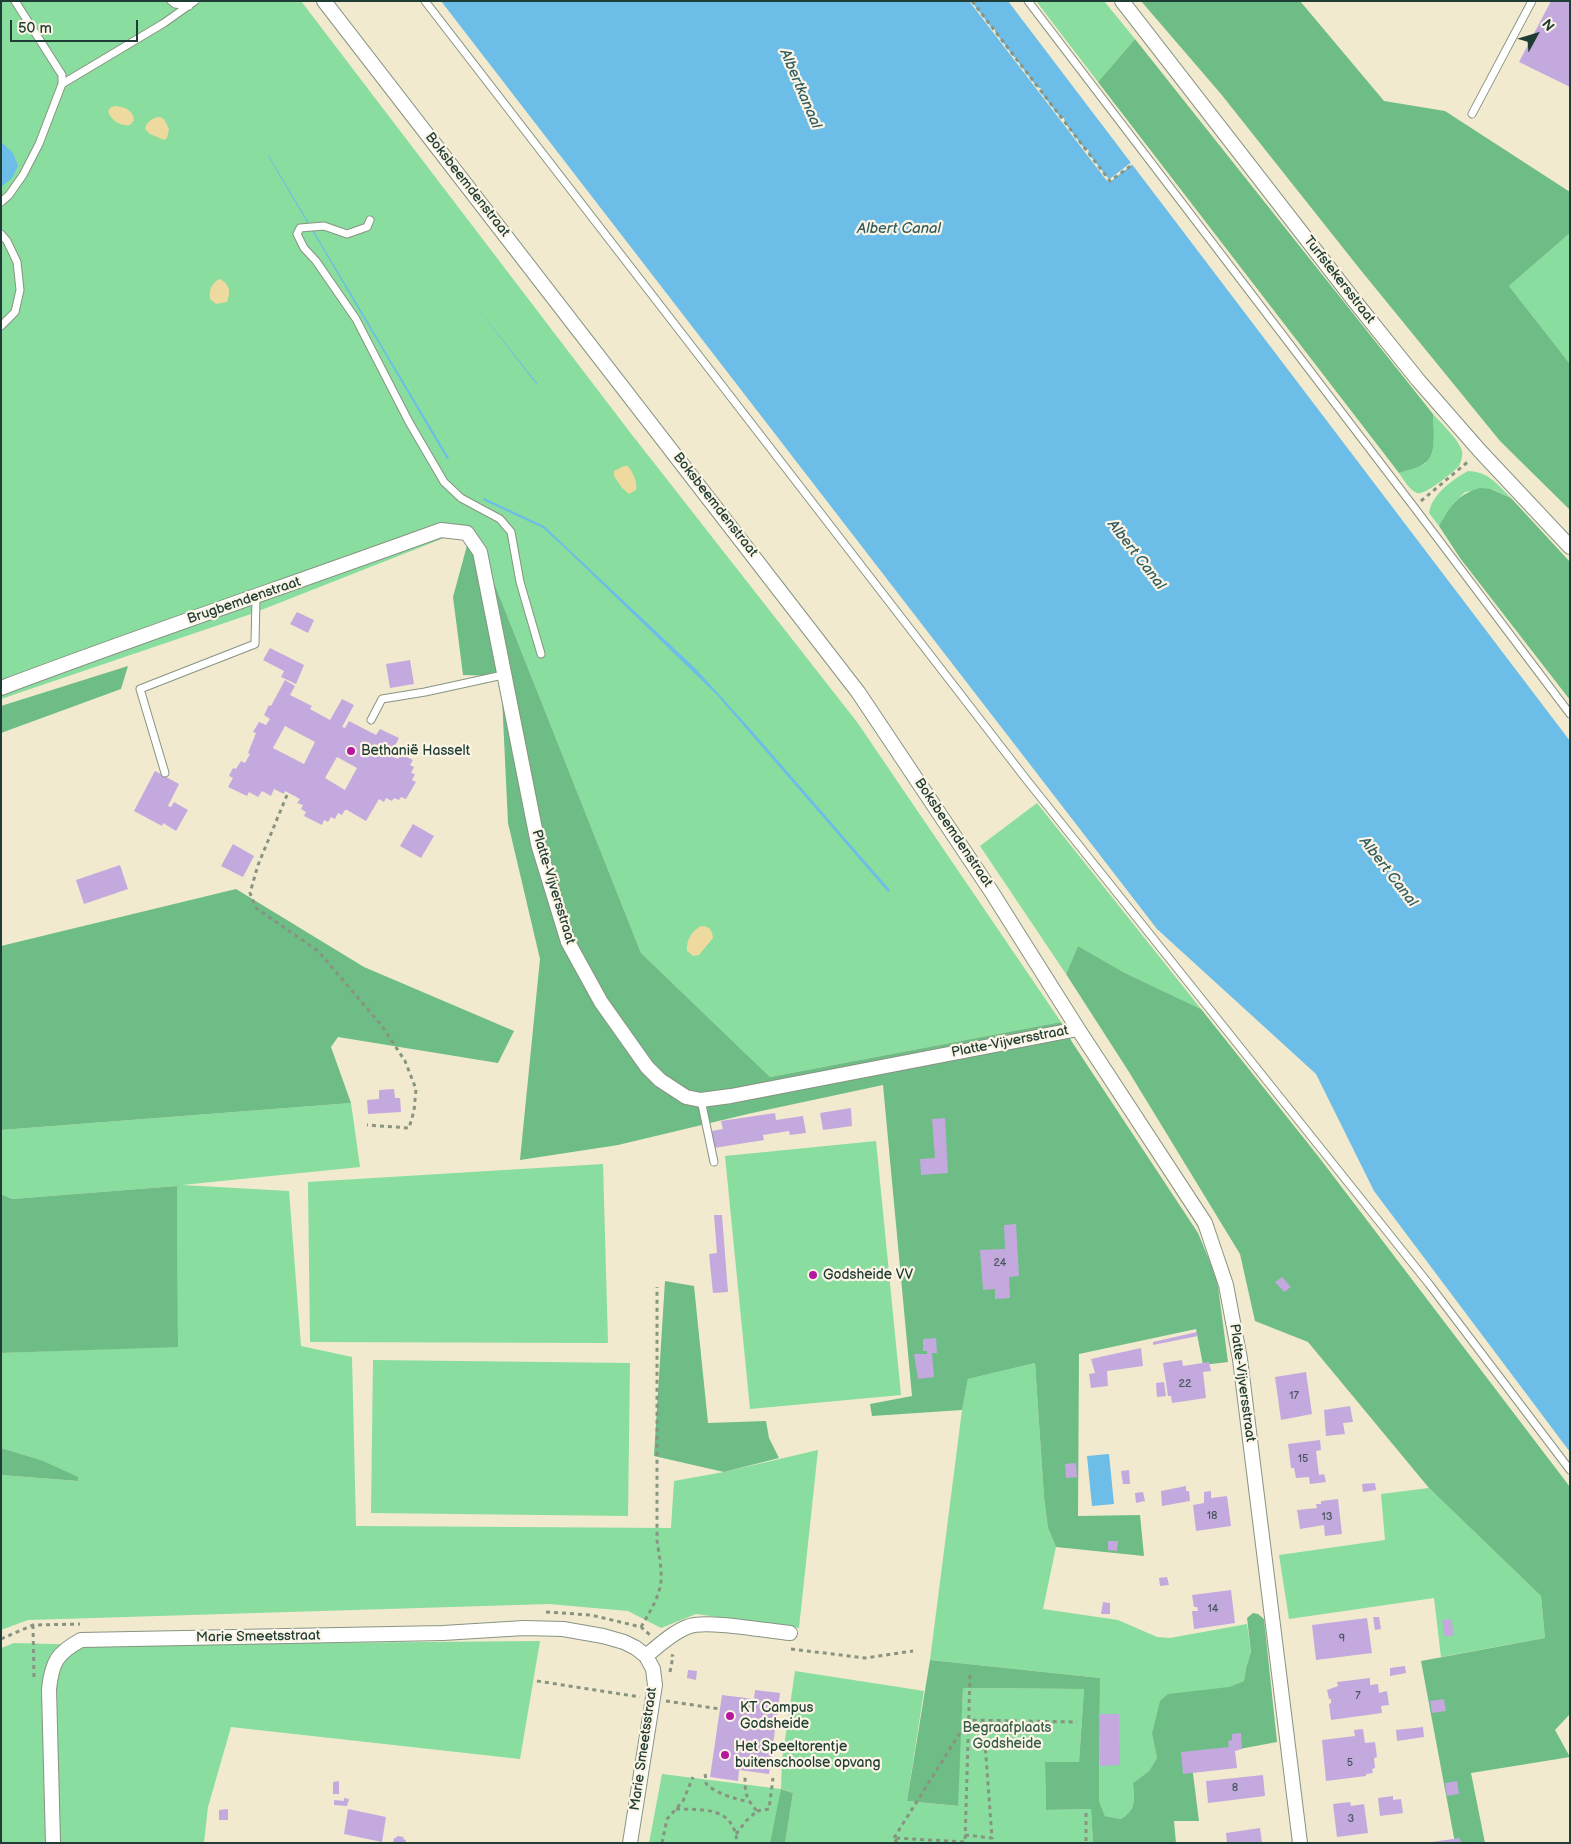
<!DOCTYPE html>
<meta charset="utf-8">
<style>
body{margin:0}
#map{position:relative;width:1571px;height:1844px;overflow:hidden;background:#f1eacf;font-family:"Balsamiq Sans",sans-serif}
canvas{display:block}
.frame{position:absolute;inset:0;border:2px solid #1f3d34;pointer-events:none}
.north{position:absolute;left:1511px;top:10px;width:50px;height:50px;-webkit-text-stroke:4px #fcf5e5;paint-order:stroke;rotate:51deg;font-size:14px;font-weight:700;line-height:20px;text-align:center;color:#1f3d34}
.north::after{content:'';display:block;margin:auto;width:18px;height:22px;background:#1f3d34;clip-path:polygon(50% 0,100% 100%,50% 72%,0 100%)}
.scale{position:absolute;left:10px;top:20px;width:128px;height:22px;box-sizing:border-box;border:2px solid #1f3d34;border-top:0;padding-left:6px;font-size:15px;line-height:18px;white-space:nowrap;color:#1f3d34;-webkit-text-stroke:4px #fcf5e5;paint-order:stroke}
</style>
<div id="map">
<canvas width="1571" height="1844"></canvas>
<div class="frame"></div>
<div class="north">N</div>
<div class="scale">50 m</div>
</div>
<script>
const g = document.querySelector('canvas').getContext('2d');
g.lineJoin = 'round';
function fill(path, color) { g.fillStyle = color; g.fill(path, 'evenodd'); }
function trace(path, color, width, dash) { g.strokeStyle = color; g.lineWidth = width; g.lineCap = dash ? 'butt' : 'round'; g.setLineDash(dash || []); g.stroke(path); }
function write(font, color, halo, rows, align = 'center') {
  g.font = font + ' "Balsamiq Sans",sans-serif'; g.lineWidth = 4.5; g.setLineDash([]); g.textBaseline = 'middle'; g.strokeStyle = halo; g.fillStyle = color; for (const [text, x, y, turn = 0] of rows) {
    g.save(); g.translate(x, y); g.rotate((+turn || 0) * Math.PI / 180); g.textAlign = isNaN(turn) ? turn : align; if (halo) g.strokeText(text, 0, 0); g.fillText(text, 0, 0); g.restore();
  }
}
fill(new Path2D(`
 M1 1H301L629 431 857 722 1061 1022 770 1077 641 953 472 527 251 614 1 699Z
 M1036 1H1104L1135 39 1098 82Z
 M1570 233V364L1509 286Z
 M1433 414C1441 423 1459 440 1462 451 1463 455 1461 462 1459 466 1453 472 1425 496 1417 493 1409 490 1404 480 1399 473L1425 464 1434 443Z
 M1468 471C1488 471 1498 485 1511 498L1492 489 1465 492 1453 504 1439 526 1429 513C1432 494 1452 480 1468 471Z
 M1037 803 1201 1009 1125 973 1078 946 1066 974 980 846Z
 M351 1103 360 1167 182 1185 289 1191 301 1346 352 1357 356 1526 671 1528 674 1481 724 1472 818 1450 799 1628 696 1614 661 1628 628 1611 549 1604 28 1620 1 1630V1475L78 1481 41 1460 1 1448V1353L178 1346 177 1186 12 1199 1 1194V1130Z
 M876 1141 901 1395 750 1409 725 1156Z
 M603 1164 608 1343 310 1342 308 1182Z
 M373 1360 630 1363 628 1516 371 1513Z
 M1035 1363 1044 1497 1048 1528 1056 1547 1043 1609 1118 1620 1157 1637 1170 1638 1247 1624 1251 1652 1246 1668 1244 1681 1229 1687 1152 1734 1157 1758 1149 1771 1133 1783C1134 1800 1137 1809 1121 1819L1105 1816 1099 1801 1100 1678 930 1660 962 1410 968 1379Z
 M1429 1488 1541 1596 1545 1638 1441 1657 1434 1598 1289 1619 1279 1555 1385 1540 1381 1494Z
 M540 1641 520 1759 231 1727 208 1807 204 1843H1V1648L14 1643 89 1645Z
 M795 1671 924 1691 907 1801 957 1806 963 1688 1084 1689 1079 1762H1045L1046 1810 1091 1809 1093 1843H785L793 1793 782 1789 770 1843H649L662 1774 781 1789 782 1760Z`), '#88dd9f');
fill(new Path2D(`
 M1141 1H1300L1384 101 1445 111 1570 192V233L1509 286 1570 364V510L1500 441 1359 268 1221 94Z
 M1135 39 1433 414C1433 428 1438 453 1425 463 1419 468 1407 470 1399 473L1098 82Z
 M1480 488 1491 489 1511 498 1570 562V700L1460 558 1439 526C1451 506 1456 495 1480 488Z
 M472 527 641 953 770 1077 1061 1022 1072 1042 1198 1233 1217 1279 1228 1362 1203 1365 1196 1329 1079 1354 1078 1516 1140 1515 1144 1556 1056 1547 1048 1528 1044 1497 1035 1363 968 1379 962 1410 872 1416 870 1404 912 1396 883 1085 752 1113 618 1145 520 1160 540 959 508 823 501 676 463 675 453 597Z
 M128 666 121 689 1 733V706Z
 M236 889 364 967 514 1031 498 1063 338 1037 331 1047 351 1103 1 1130V946Z
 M1078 946 1125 973 1201 1009 1318 1156 1570 1487V1714L1555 1730 1570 1757 1471 1773 1485 1843H1455L1421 1661 1545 1638 1541 1596 1429 1488 1308 1342 1255 1321 1240 1254 1129 1072 1066 974Z
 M177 1186 178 1347 1 1353V1194L12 1199Z
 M665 1281 694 1286 708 1423 766 1421 769 1438 779 1458 724 1472 654 1456Z
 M1 1448 41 1460 78 1477V1481L1 1475Z
 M1253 1613 1258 1614 1264 1619 1277 1742 1191 1758 1199 1821H1174L1176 1843H1093L1091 1809 1046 1810 1045 1762H1079L1084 1689 963 1688 958 1806 907 1801 930 1660 1100 1678 1099 1801 1105 1816 1121 1819C1137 1809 1134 1800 1133 1783L1149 1771 1157 1758 1152 1734 1160 1701 1168 1694 1229 1687 1244 1681 1246 1668 1251 1652 1247 1618Z
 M781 1789 793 1793 785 1843H770Z`), '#6ebc86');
fill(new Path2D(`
 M116 106C125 107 133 110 134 120L130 125C122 127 110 120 108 111L111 107Z
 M160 117 164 119 169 129 167 138 164 140 150 134 145 129C146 122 153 117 160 117Z
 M219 279C230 283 231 293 227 302L216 304 210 299C209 290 211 284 219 279Z
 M624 466H628C633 473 638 482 636 490L629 494 622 488 614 476V471Z
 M701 926C710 926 712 930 713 938L699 955 693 956 687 951C686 940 692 931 701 926Z`), '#eeda9e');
fill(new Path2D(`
 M441 1H1008L1570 741V1452L1374 1191 1316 1074 1157 929Z
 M1 142 13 153 18 166 12 178 1 187Z
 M268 156H269L449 458 447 459Z
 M470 299 537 383V385Z
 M484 498 544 526 695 668 752 731 890 890 888 892 717 695 567 550 543 528 483 500Z
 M1109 1454 1114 1504 1092 1506 1087 1456Z`), '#6cbde7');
fill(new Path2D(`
 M969 1H971L991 27 995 28V32L1014 57 1019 59 1018 62 1037 87 1042 89 1041 93 1061 118H1064L1065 123 1084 148 1089 150 1088 153 1108 178H1111L1133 161 1134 163 1110 182 1107 181Z`), '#f1eacf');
fill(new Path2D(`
 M1551 1H1570V87L1519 62Z
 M297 612 314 620 308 633 290 624Z
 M270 648 304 665 296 684 281 677 284 671 263 660Z
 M410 660 414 684 390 688 386 664Z
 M285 680 295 686 290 695 312 706 310 709 330 720 342 699 354 705 342 727 345 728 349 721 376 735 380 729 399 738 390 755 398 759 401 754 413 760 410 765 414 767 411 773 415 774 412 780 416 782 406 799 401 797 399 800 394 798 392 801 386 798 384 802 379 799 366 821 347 810H345L342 815 338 813 335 819 331 817 328 822 324 820 322 825 304 816 306 812 301 809 303 805 297 803 300 799 285 791 284 794 274 789 271 796 262 791 258 797 249 792 247 796 228 787 233 778 229 776 233 768 236 769 241 761 245 763 250 754 248 753 256 733 253 732 259 722 266 725 270 719 264 715 269 705 271 706ZM285 726 315 742 304 764 273 748ZM337 757 357 768 345 790 325 778Z
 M155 771 179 784 168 806 171 807 174 802 188 810 176 831 163 823 162 826 134 811Z
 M413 824 434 836 421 858 400 846Z
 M233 844 254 856 243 877 221 866Z
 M120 865 128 889 84 904 76 880Z
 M394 1089 395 1098H400L401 1112 368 1114 367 1100 379 1099V1090Z
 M851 1108 852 1126 823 1130 820 1113Z
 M775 1113 776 1120 803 1116 806 1133 790 1135 789 1131 763 1135 764 1140 714 1148 712 1131 723 1129 721 1121Z
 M945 1118 948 1173 921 1175 920 1159 935 1158 932 1119Z
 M714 1215H722L728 1292 713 1293 709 1254 717 1253Z
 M1016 1224 1019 1276 1009 1277 1010 1298 995 1299V1289L983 1290 980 1250 1005 1249 1004 1225Z
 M1282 1277 1291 1287 1284 1292 1275 1282Z
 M1197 1332 1198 1336 1153 1345V1342Z
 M936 1338 937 1353H932L934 1377 918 1379 914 1354H927V1351H923V1339Z
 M1141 1348 1143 1366 1107 1371 1108 1386 1091 1388 1089 1374 1095 1373 1091 1359Z
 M1182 1360 1183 1366 1209 1362 1211 1371 1203 1372 1206 1398 1172 1403 1171 1396H1168L1163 1363Z
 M1306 1372 1312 1414 1281 1420 1275 1377Z
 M1164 1382 1166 1396 1157 1397 1156 1383Z
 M1350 1406 1353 1422 1343 1423 1345 1434 1326 1436 1324 1410Z
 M1320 1440 1321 1450 1316 1451 1319 1475 1324 1474 1326 1482 1310 1484 1309 1477 1296 1478 1294 1468H1291L1288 1444Z
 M1076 1463 1077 1477 1066 1478 1065 1464Z
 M1129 1470 1130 1484H1123L1121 1471Z
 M1375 1483 1376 1490 1363 1492 1362 1484Z
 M1186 1486V1491H1189L1190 1501 1162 1506 1161 1491Z
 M1211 1491V1498L1227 1496 1231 1526 1196 1531 1193 1505 1204 1503V1492Z
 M1143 1492 1145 1501 1136 1503 1135 1493Z
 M1338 1499 1342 1534 1325 1536 1324 1525 1300 1529 1297 1510 1317 1508 1316 1504H1321V1501Z
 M1108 1541H1118L1117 1551 1108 1550Z
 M1167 1577 1169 1585 1160 1586 1159 1578Z
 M1231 1590 1235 1623 1194 1629 1192 1611H1198L1197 1607H1194L1192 1595Z
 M1103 1602 1110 1603V1614H1101Z
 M1373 1617H1379L1381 1629 1375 1630Z
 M1367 1618 1372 1653 1316 1660 1312 1625Z
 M1451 1619 1454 1635 1445 1637 1442 1620Z
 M1405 1666 1406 1673 1390 1676V1668Z
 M688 1670 697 1671 696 1680 687 1678Z
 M1370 1678V1685L1378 1684 1379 1693 1387 1691 1389 1705 1381 1706 1382 1713 1331 1720 1329 1704 1331 1703V1699H1329L1327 1690 1338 1686 1337 1682Z
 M755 1690 780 1693 769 1774 739 1770 738 1781 710 1777 722 1695 754 1699Z
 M1444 1699 1446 1711 1432 1713 1430 1701Z
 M1099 1714H1119L1120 1765 1100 1766Z
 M1423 1727 1424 1737 1397 1741 1396 1730Z
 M1363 1729 1365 1743 1375 1742 1377 1757 1374 1758 1375 1768 1372 1769 1373 1773 1366 1774V1776L1326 1781 1322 1740 1355 1736 1354 1730Z
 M1241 1733 1242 1749 1235 1751 1237 1768 1183 1774 1181 1752 1229 1747 1228 1741 1232 1740V1734Z
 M1263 1775 1265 1796 1208 1803 1206 1781Z
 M339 1781V1794H333V1782Z
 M1457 1781 1459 1794 1447 1796 1445 1783Z
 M1393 1796V1800L1401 1799 1403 1813 1380 1816 1378 1798Z
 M344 1798 349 1799 347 1806 334 1805V1800L344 1801Z
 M1350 1802 1351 1806 1364 1804 1368 1833 1337 1837 1333 1804Z
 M228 1809V1820H219V1810Z
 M348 1809 386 1817 382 1842 344 1834Z
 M1260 1828 1262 1843H1227L1226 1833Z
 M397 1836 404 1837 403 1839 406 1840 405 1843H393L394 1838H396Z
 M1460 1838 1461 1843H1432V1842Z`), '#c4a9df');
const service = new Path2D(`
 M15 1 62 75V84
 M171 1 175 4 189 6
 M425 1 1026 779 1429 1284 1570 1470
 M1028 1 1414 507 1570 714
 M1472 114 1532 1
 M1 202 9 195 23 175 39 144 62 84 164 23 195 1
 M370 220 367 227 347 234 324 226 300 228 297 234 304 248 316 261 356 319 409 422 444 482 461 498 500 519 511 532 520 582 541 654
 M1 234 7 241 17 262 20 290 15 312 1 326
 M371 720 382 699 425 692 503 675
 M165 773 140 689 255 644 256 597
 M701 1100 714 1162`);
const minor = new Path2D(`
 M324 1 858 692 991 891 1078 1029 1205 1223 1226 1285 1240 1359 1300 1843
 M1122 1 1353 299 1418 380 1480 451 1570 547
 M1 688C147 633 295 583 441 530L467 533 480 552 538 844 568 942 601 1002 647 1067 660 1080 686 1097 701 1100 731 1096 1078 1029
 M646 1656C658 1646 672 1633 687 1627 705 1619 768 1631 790 1633
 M53 1843 49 1689C52 1662 57 1653 81 1640L443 1633 524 1628 563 1629 603 1636 624 1642 636 1648 646 1656 653 1669 655 1685 630 1843`);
trace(service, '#889482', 9);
trace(minor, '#889482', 16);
trace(new Path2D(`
 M972 1 1110 181 1132 165
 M1421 501 1470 460
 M287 795 258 865 250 893 256 908 318 951 382 1026 405 1061 416 1089 414 1111 409 1128 367 1125
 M546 1612 591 1615 641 1627 650 1635
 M33 1625 34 1679
 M641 1627C648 1615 655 1604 659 1591 664 1576 659 1556 657 1540V1287
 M1 1639 33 1625 80 1624
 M791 1649 865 1658 913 1651
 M670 1672 673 1656 671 1655
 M537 1681 640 1697
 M666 1701 720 1709
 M705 1774C706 1777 705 1780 706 1783 710 1791 739 1801 748 1801
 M676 1809C704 1810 734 1806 737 1843
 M757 1811 769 1809 773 1778
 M1086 1813V1843
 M736 1834 746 1821 757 1811C745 1798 745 1792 745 1775
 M965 1835 992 1838 985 1743
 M894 1838 968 1720 1077 1722
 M662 1843 667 1819 683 1801 693 1777
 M897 1843 894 1838 965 1842 970 1675`), '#889482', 3, [4, 4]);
trace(service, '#fff', 7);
trace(minor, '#fff', 14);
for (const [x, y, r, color] of [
 [351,751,5,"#b5179e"],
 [813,1275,5,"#b5179e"],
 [730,1716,5,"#b5179e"],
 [725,1755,5,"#b5179e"]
]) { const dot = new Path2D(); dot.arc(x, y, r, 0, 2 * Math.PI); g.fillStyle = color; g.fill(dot); trace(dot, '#fcf5e5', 2); }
write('11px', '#48585f', null, [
 ["24",1000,1263],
 ["22",1185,1384],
 ["17",1294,1396],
 ["15",1303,1459],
 ["18",1212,1516],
 ["13",1327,1517],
 ["14",1213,1609],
 ["9",1342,1639],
 ["7",1358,1696],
 ["5",1350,1763],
 ["8",1235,1788],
 ["3",1351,1819]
]);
write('14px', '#1f3d34', '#fcf5e5', [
 ["Boksbeemdenstraat",467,185,52],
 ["Turfstekersstraat",1339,280,52],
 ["Boksbeemdenstraat",715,505,52],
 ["Brugbemdenstraat",244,601,-19],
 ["Boksbeemdenstraat",953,833,56],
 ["Platte-Vijversstraat",553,887,73],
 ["Platte-Vijversstraat",1010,1042,-11],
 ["Platte-Vijversstraat",1242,1383,82],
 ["Marie Smeetsstraat",258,1637,-1],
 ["Marie Smeetsstraat",644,1749,-82]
]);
write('14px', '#1f3d34', '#fcf5e5', [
 ["Bethanië Hasselt",361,751],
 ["Godsheide VV",823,1275],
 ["KT Campus",740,1708],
 ["Godsheide",740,1724],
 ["Het Speeltorentje",735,1747],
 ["buitenschoolse opvang",735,1763]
], 'left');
write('14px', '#345d49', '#fcf5e5', [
 ["Begraafplaats",1007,1728],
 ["Godsheide",1007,1744]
]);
write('italic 15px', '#325d61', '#fcf5e5', [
 ["Albertkanaal",800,89,67],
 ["Albert Canal",899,229],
 ["Albert Canal",1136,555,52],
 ["Albert Canal",1388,872,52]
]);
</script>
